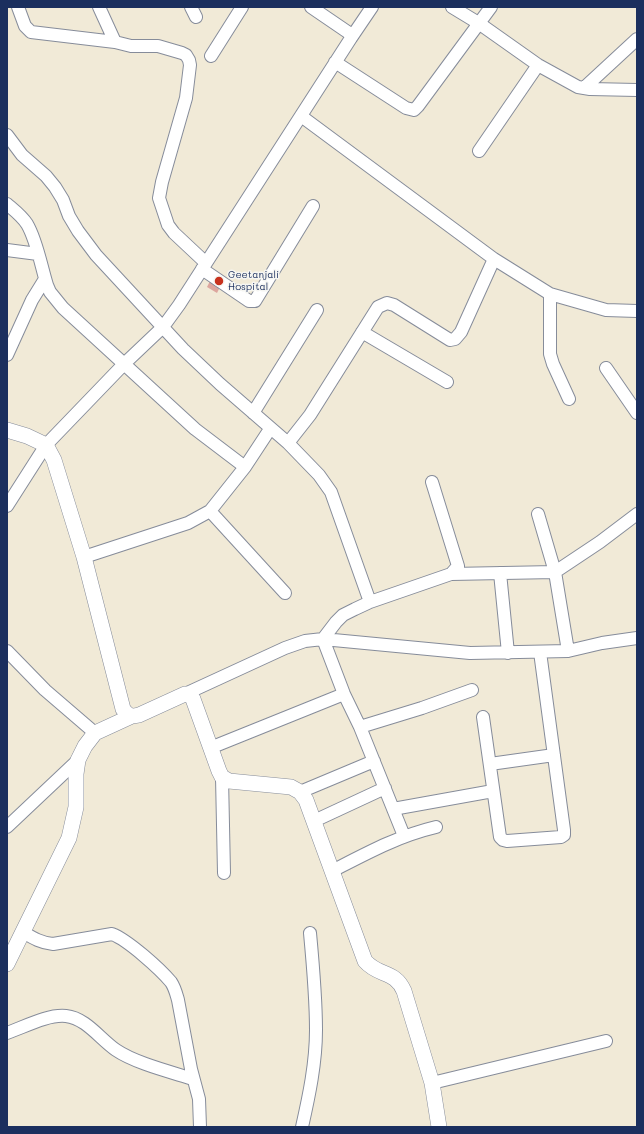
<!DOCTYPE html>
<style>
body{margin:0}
#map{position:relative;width:644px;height:1134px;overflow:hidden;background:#f1ead7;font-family:Mali,sans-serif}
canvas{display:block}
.frame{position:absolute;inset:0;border:8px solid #1b2f5e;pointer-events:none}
</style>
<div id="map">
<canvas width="644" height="1134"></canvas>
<div class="frame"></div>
</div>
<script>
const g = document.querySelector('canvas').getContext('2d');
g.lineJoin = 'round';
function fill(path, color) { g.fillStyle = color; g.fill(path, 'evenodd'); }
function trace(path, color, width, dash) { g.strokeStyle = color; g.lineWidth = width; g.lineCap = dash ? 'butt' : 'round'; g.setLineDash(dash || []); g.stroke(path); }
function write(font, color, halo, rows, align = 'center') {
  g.font = font + ' Mali,sans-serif'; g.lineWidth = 3; g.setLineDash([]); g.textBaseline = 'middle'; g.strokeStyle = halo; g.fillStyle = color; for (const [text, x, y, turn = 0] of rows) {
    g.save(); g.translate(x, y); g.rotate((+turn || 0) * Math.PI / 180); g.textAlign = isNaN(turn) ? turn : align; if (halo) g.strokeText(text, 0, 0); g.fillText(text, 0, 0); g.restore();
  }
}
fill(new Path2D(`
 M210 281 220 287 217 293 207 287Z`), '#dda69e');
const minor = new Path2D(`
 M18 7 25 26 31 32 115 42 131 46H158L182 53 186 55 189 60 190 65 186 98 162 182 159 198 168 225 174 233 206 263
 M99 7 115 42
 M191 7 196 17
 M311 7 352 35
 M452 7 480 24 538 65 578 87 590 89 637 90
 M211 56 242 7
 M335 62 406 108 414 110 418 106 491 7
 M584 88 637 39
 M301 116 494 259 550 294 606 310 637 311
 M7 135 22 155 46 176 55 187 63 200 69 216 78 231 96 255 183 349 220 384 288 443 319 475 331 492 370 602
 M479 151 538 65
 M7 204C14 210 22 216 27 224 37 241 41 266 47 285L50 292 63 308 195 429 245 467
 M7 250 38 254
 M202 269 249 301H255L313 206
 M550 294V354L553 364 569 399
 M362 332 447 382
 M7 355 32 300 45 279
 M606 368 637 413
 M253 413 317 310
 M288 443 310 415 378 307 387 303 394 305 450 340 455 339 461 332 494 259
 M432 482 458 566 451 574
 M7 506 46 445 124 364 163 327 179 305 351 38 372 7
 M210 511 285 593
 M538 514 555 572 568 651
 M84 557 188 523 210 511 245 467 270 429
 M500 573 508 653
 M7 651 45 690 95 733
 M185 694 285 648 305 641 323 639 470 653 568 651 602 643 637 638
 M483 717 500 837 503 840 507 841 561 837 564 835V830L540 652
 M360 727 422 708 472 690
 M210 748 344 694
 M490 764 554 755
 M222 777 224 873
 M300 792 374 761
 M393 809 493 791
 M314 821 385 788
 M7 827 78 760
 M404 836 360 727 344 694 323 639 336 622 343 615 355 609 370 602 451 574 555 572 600 542 637 514
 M332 871C367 853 398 836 436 827
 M23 932C33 938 41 943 53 944L112 934C128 940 160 969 171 982 175 988 176 993 178 1000L191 1069 199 1099 200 1127
 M7 1033C24 1027 48 1014 66 1016 86 1018 100 1039 116 1050 135 1063 171 1072 193 1079
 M432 1083 606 1041
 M302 1127C309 1096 316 1063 316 1030 316 998 313 965 310 933`);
const tertiary = new Path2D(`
 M7 430 27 436 46 445 54 460 84 557 123 709C128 716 131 717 139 715L185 694 190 695 193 699 219 771 222 777 229 781 291 787 300 792 306 800 365 961C379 977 395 970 404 991L432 1083 439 1127
 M7 964 69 838 76 807V774L78 760 85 746 95 733 132 716`);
trace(minor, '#868c9a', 14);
trace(tertiary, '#868c9a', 16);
trace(minor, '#fff', 12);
trace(tertiary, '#fff', 15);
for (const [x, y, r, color] of [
 [219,281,5,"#c8321e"]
]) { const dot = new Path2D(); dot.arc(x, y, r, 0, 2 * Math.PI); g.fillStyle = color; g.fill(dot); trace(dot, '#f6f6f2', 1.5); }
write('10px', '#1b2f5e', '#f6f6f2', [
 ["Geetanjali",228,275],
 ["Hospital",228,287]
], 'left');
</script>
